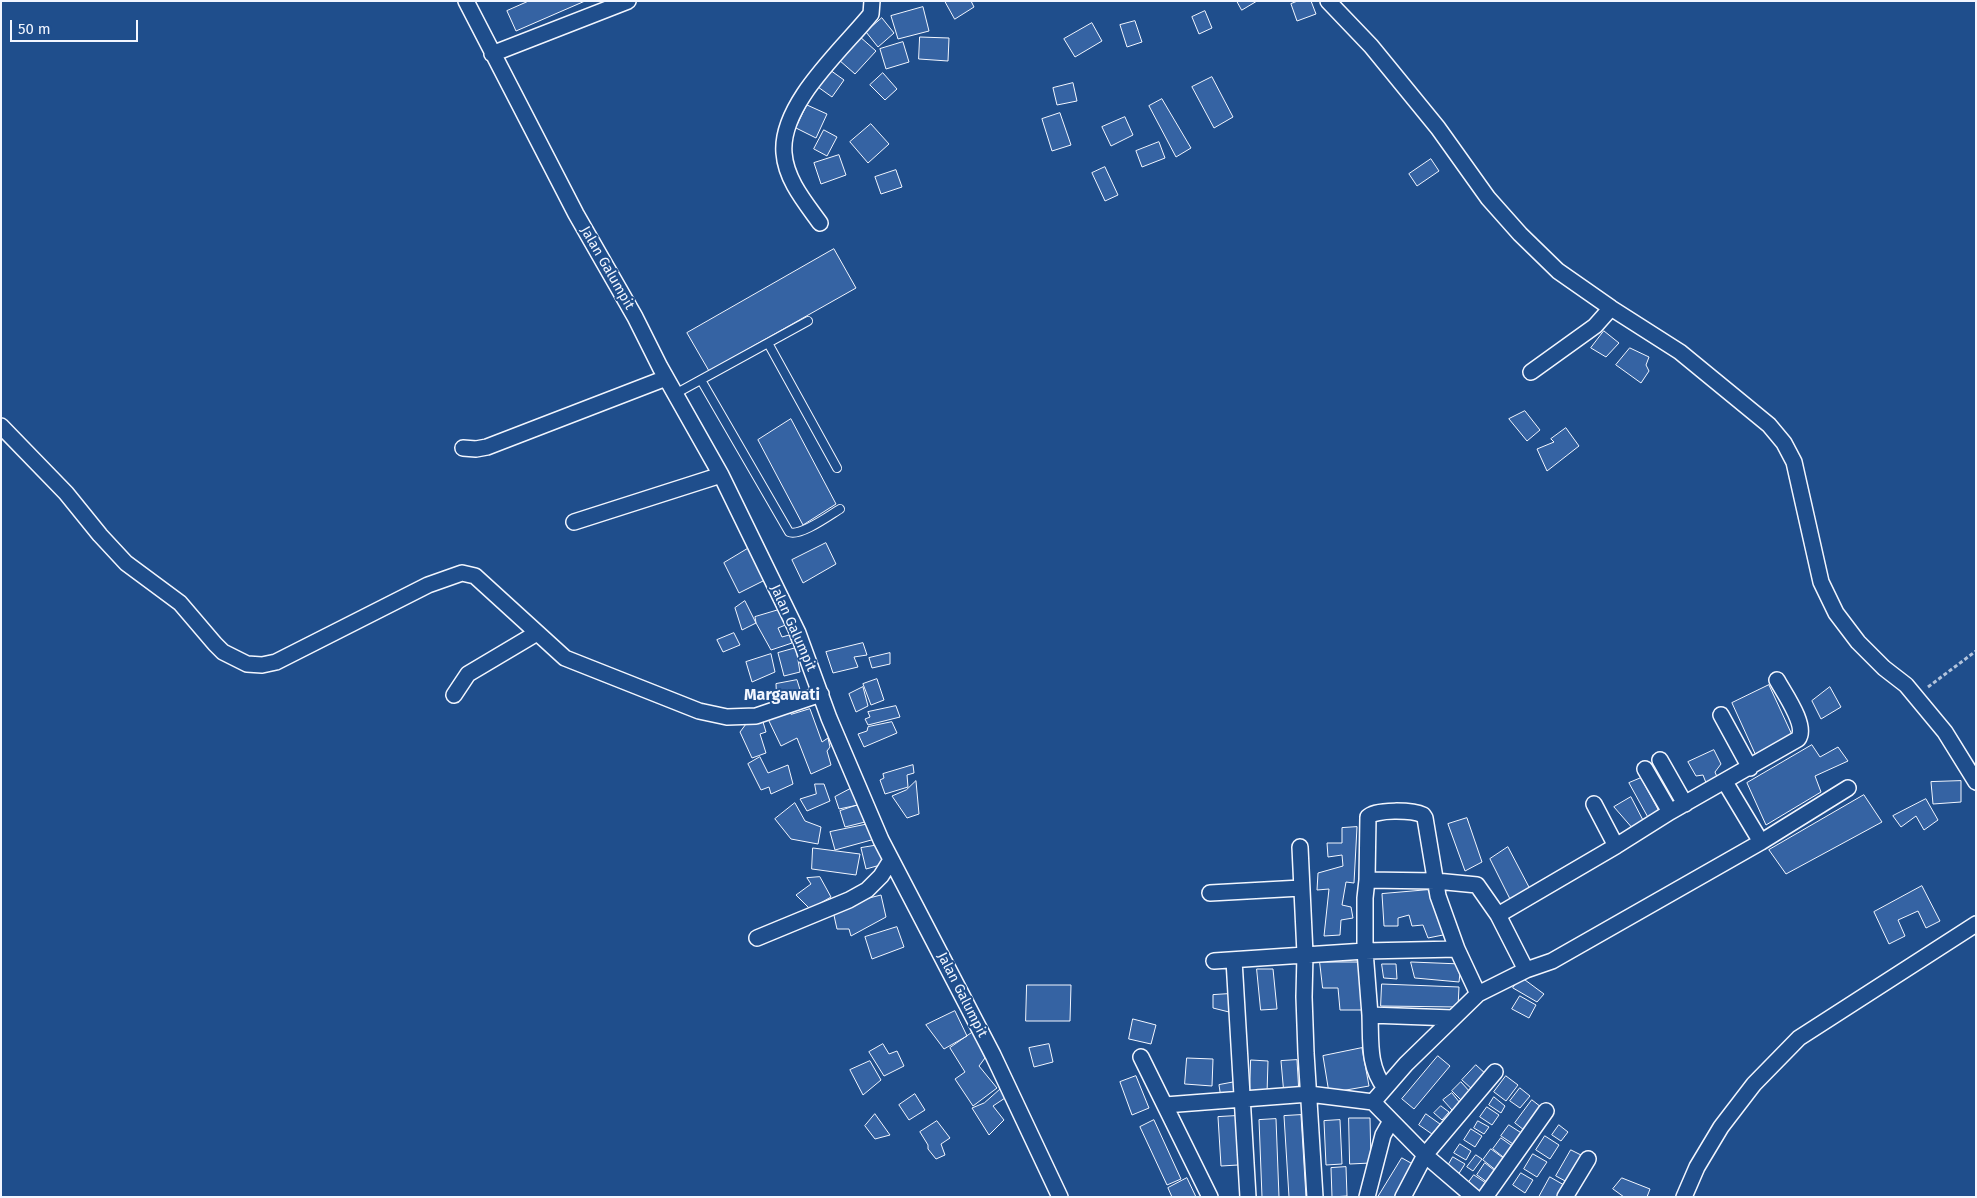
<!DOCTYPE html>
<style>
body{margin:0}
#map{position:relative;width:1977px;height:1198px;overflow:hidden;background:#1f4e8c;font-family:"Fira Sans",sans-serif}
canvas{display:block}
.frame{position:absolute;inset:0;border:2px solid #f2f6ff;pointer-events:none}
.scale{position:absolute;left:10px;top:20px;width:128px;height:22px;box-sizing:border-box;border:2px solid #f2f6ff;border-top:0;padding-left:6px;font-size:15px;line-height:18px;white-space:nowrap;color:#f2f6ff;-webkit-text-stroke:4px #1f4e8c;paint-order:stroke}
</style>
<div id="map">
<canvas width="1977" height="1198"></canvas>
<div class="frame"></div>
<div class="scale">50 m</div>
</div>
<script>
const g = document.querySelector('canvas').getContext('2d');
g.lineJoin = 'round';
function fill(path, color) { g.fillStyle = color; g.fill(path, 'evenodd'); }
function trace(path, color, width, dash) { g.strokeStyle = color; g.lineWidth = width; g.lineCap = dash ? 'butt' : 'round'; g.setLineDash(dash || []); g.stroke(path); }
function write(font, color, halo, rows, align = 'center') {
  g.font = font + ' "Fira Sans",sans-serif'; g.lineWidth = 4; g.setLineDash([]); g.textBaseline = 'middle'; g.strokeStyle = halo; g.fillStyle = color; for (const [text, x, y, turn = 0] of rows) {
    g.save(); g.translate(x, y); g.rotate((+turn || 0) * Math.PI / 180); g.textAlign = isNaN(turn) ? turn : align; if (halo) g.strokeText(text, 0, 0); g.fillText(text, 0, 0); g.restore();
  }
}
const building = new Path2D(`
 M529 1H585L516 31 507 11Z
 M945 1H971L974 7 955 19Z
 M1237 1H1257L1242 10Z
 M1298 1H1311L1316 14 1297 21 1291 4Z
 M923 7 929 31 898 39 891 16Z
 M1205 11 1212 28 1199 34 1192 17Z
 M882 18 894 33 878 47 866 32Z
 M1135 21 1142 42 1127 47 1120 25Z
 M1092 23 1102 41 1075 57 1064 39Z
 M859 36 876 51 855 74 839 60Z
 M920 37 949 38 948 61 919 59Z
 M903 42 909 62 886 69 880 49Z
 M830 70 844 80 832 97 818 87Z
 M883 73 897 89 885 100 870 85Z
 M1212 77 1233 117 1214 128 1192 87Z
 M1073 83 1077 101 1057 105 1053 88Z
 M1162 99 1191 148 1176 157 1149 106Z
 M807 105 827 114 816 138 796 128Z
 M1060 113 1071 145 1052 151 1042 119Z
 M1125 117 1133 135 1111 146 1102 127Z
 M871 124 889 144 868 163 850 142Z
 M824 130 837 137 827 156 814 149Z
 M1159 142 1165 158 1142 167 1136 151Z
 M839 155 846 175 821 184 814 163Z
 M1431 159 1439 171 1417 186 1409 174Z
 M1105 167 1118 195 1105 201 1092 173Z
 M896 170 902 187 881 194 875 177Z
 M834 249 856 288 709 371 687 333Z
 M1604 331 1619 343 1606 357 1591 348Z
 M1630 348 1649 357 1646 365 1649 371 1641 383 1616 365Z
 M1525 411 1540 430 1527 441 1509 419Z
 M791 419 836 504 803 525 758 440Z
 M1566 428 1579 446 1547 471 1537 449 1554 442 1551 439Z
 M826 543 836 564 803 583 792 560Z
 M749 548 765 580 739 593 724 563Z
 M745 601 756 623 742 630 735 608Z
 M782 609 788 624 778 628 782 637 789 635 792 643 771 650 756 623 755 617Z
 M734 633 740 645 723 652 717 640Z
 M863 643 867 655 854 657 858 667 833 673 826 652Z
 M796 648 800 672 784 676 778 653Z
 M890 653V664L872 668 869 658Z
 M771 654 775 672 752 682 746 662Z
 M877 679 884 700 871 705 863 684Z
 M797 680 802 696 777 705 776 684Z
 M1769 685 1793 737 1757 758 1732 703Z
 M863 687 868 706 856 712 849 694Z
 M1830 687 1841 707 1821 719 1812 701Z
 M896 706 900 717 868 725 865 719 870 717 868 712Z
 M810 709 822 742 828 738 830 747 827 751 831 765 811 774 797 738 781 746 768 719 789 710 791 714Z
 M756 721 759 723 763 722 766 732 760 734 766 753 752 758 740 732 746 724Z
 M892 722 897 733 864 747 858 734 867 731 868 727Z
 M1812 745 1820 757 1838 747 1848 761 1815 776 1821 792 1766 825 1747 783Z
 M1714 750 1721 764 1715 772 1719 782 1708 788 1703 775 1696 776 1688 762Z
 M760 757 768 773 788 765 793 784 771 794 769 787 761 790 748 764Z
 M913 765 914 773 907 775 908 787 885 794 880 780 884 778 883 774Z
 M1641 778 1660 813 1650 821 1629 783Z
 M916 781 919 814 907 818 892 796 906 790Z
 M1961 781V802L1933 804 1931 782Z
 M815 784H824L830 801 807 811 800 799 816 794Z
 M852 788 858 805 839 809 835 797Z
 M1864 795 1882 822 1786 874 1769 850Z
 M1631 797 1645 824 1634 830 1614 807Z
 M1926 799 1938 820 1924 830 1916 816 1901 827 1893 816Z
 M795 803 805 821 821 827 818 844 791 839 775 819Z
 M858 805 865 822 845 827 840 811Z
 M1467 818 1482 862 1465 871 1448 824Z
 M869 824 875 839 835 850 830 832Z
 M1357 827 1354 883 1346 882 1342 905 1351 907 1353 918 1341 920 1340 935 1324 936 1329 889 1317 890 1318 873 1343 866 1342 855 1328 857 1327 843H1342V828Z
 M879 845 884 864 866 869 861 848Z
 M1508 847 1530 889 1510 899 1490 859Z
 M813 848 860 854 856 875 812 869Z
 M820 877 831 897 810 909 796 895 811 884 807 878Z
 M1922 886 1940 921 1926 928 1918 911 1898 920 1905 936 1889 944 1874 912Z
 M1428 890 1448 934 1428 938 1423 925 1412 926 1409 915 1398 918V926H1384L1382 894Z
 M866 893 869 898 881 895 886 917 851 936 849 929H837L833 911Z
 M897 927 904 947 872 959 865 937Z
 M1320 962H1362L1364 1010H1340L1338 988H1323Z
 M1411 962 1461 964 1459 982 1415 978Z
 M1382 964H1396L1397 979 1384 978Z
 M1257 969H1273L1277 1009 1261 1010Z
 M1521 977 1544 994 1537 1002 1513 988Z
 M1382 984 1459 987 1458 1007 1381 1006Z
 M1027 985H1071L1070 1021H1026Z
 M1229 994V1012L1213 1008V995Z
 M1520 996 1536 1005 1529 1018 1512 1009Z
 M955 1011 967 1036 944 1049 926 1025Z
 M1133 1019 1156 1025 1151 1044 1129 1039Z
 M973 1032 985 1058 979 1066 997 1088 973 1106 955 1079 965 1072 950 1048Z
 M883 1044 889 1054 897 1051 904 1066 884 1076 869 1052Z
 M1049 1044 1053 1062 1034 1067 1029 1048Z
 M1362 1048 1369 1086 1329 1093 1323 1056Z
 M1438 1056 1450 1066 1414 1109 1402 1099Z
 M1187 1058 1213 1059 1212 1086 1185 1084Z
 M1251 1060 1268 1061 1267 1094H1250Z
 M1297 1060 1299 1094 1284 1095 1281 1061Z
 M870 1061 881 1080 863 1095 850 1070Z
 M1476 1065 1487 1075 1473 1090 1462 1080Z
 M1136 1076 1149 1108 1132 1115 1120 1082Z
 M1506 1076 1518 1085 1506 1101 1494 1092Z
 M1235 1082 1237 1095 1221 1098 1219 1085Z
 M1461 1082 1471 1093 1462 1101 1452 1091Z
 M1004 1086 1008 1096 993 1106 1004 1120 989 1135 972 1108 984 1103Z
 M1520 1088 1530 1096 1520 1108 1510 1101Z
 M1452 1093 1460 1103 1452 1110 1443 1100Z
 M915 1094 925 1110 909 1120 899 1105Z
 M1494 1097 1505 1106 1501 1113 1489 1105Z
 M1532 1100 1541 1107 1524 1130 1515 1123Z
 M1441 1106 1449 1112 1442 1120 1434 1113Z
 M1487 1107 1499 1115 1492 1125 1480 1117Z
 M875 1114 890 1135 875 1139 865 1126Z
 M1426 1114 1440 1124 1432 1134 1419 1125Z
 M1301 1115 1306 1197H1289L1284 1116Z
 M1236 1116 1238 1165 1221 1166 1218 1117Z
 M1349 1118H1370L1371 1163 1350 1164Z
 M1276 1119 1279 1197H1262L1259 1120Z
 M1154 1120 1181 1179 1167 1185 1140 1127Z
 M1340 1120 1342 1164 1326 1165 1324 1121Z
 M937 1121 950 1138 941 1144 945 1155 936 1159 928 1149V1145L920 1132Z
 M1478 1121 1489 1127 1484 1134 1474 1128Z
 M1509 1125 1523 1134 1516 1146 1501 1136Z
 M1559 1125 1568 1132 1561 1141 1552 1135Z
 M1471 1129 1482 1136 1475 1147 1464 1140Z
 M1545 1136 1559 1145 1550 1159 1536 1150Z
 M1501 1138 1515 1148 1507 1160 1493 1149Z
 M1460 1144 1471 1151 1466 1160 1454 1153Z
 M1491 1149 1506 1160 1497 1171 1483 1160Z
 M1571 1150 1583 1156 1567 1182 1556 1176Z
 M1533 1154 1547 1162 1537 1177 1524 1169Z
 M1476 1155 1482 1159 1473 1171 1467 1167Z
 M1453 1157 1465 1164 1456 1178 1445 1171Z
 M1402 1158 1418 1167 1400 1197H1378Z
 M1485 1163 1499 1174 1491 1185 1477 1175Z
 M1346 1167 1347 1196 1332 1197 1331 1168Z
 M1521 1173 1533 1180 1525 1193 1513 1185Z
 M1474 1175 1489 1185 1480 1196 1466 1186Z
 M1550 1177 1564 1185 1558 1197H1539Z
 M1187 1178 1196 1197H1172L1168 1188Z
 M1622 1178 1650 1189 1647 1197H1624L1613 1189Z`);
fill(building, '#3563a3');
trace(building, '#f2f6ff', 1);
const service = new Path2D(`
 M768 343 837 468
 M701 380 789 532C800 537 830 515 840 509
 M675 394 808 321`);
const minor = new Path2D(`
 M466 1 576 214 635 317 660 367 721 475 798 633 829 718 881 840 993 1055 1060 1197
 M1328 1 1371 46 1438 128 1488 198 1520 234 1558 271 1611 308 1680 352 1769 425 1784 443 1794 462 1821 582 1836 613 1858 642 1884 668 1906 685 1945 732 1976 782
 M492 54 628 1
 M820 223C805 202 786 180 784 153 780 104 842 50 871 14L872 1
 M1531 372 1595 326 1611 308
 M1 426 66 493 100 535 126 563 180 603 215 644 223 652 247 664 262 665 276 662 428 585 462 573 475 576 565 658 699 711 727 717 756 716 821 694
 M463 448 476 449 487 447 666 378
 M574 522 721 475
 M454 695 468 674 537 633
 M1721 715 1750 768
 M1660 760 1685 804
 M1645 769 1670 812
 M1594 804 1616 846
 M1761 842 1848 788
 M1300 847 1305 954 1304 997 1306 1053 1315 1197
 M1367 880 1368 817C1375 809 1413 810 1423 815L1425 818 1438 896 1457 949 1365 951 1370 1015 1453 1018
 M1210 893 1301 888
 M757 938 849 900 867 890 881 876 891 860
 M1457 949 1478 994
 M1234 960 1248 1197
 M1214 961 1365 951V898L1367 880 1436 881 1477 885 1498 915
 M1526 970 1552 961 1761 842 1725 782
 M1370 1015C1371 1042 1368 1066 1385 1088
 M1141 1057 1210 1197
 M1373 1102 1406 1064 1478 994 1526 970 1498 915 1616 846 1670 812 1798 739C1808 726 1784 693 1777 680
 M1165 1105 1309 1094 1373 1102 1425 1155 1474 1197
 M1367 1197 1383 1135 1391 1121
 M1403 1197 1425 1155 1495 1072
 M1485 1197 1546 1111
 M1565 1197 1588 1159
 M1684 1197 1697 1167 1721 1127 1754 1084 1799 1038 1976 924`);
trace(service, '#f2f6ff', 10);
trace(minor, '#f2f6ff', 18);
trace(new Path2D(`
 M1928 687 1976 651`), '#b3c4dc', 3, [4, 2.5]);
trace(service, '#1f4e8c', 8);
trace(minor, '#1f4e8c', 15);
write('14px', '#f2f6ff', '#1f4e8c', [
 ["Jalan Galumpit",607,268,60],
 ["Jalan Galumpit",793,628,66],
 ["Jalan Galumpit",962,995,63]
]);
write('bold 16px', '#f2f6ff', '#1f4e8c', [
 ["Margawati",782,696]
]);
</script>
